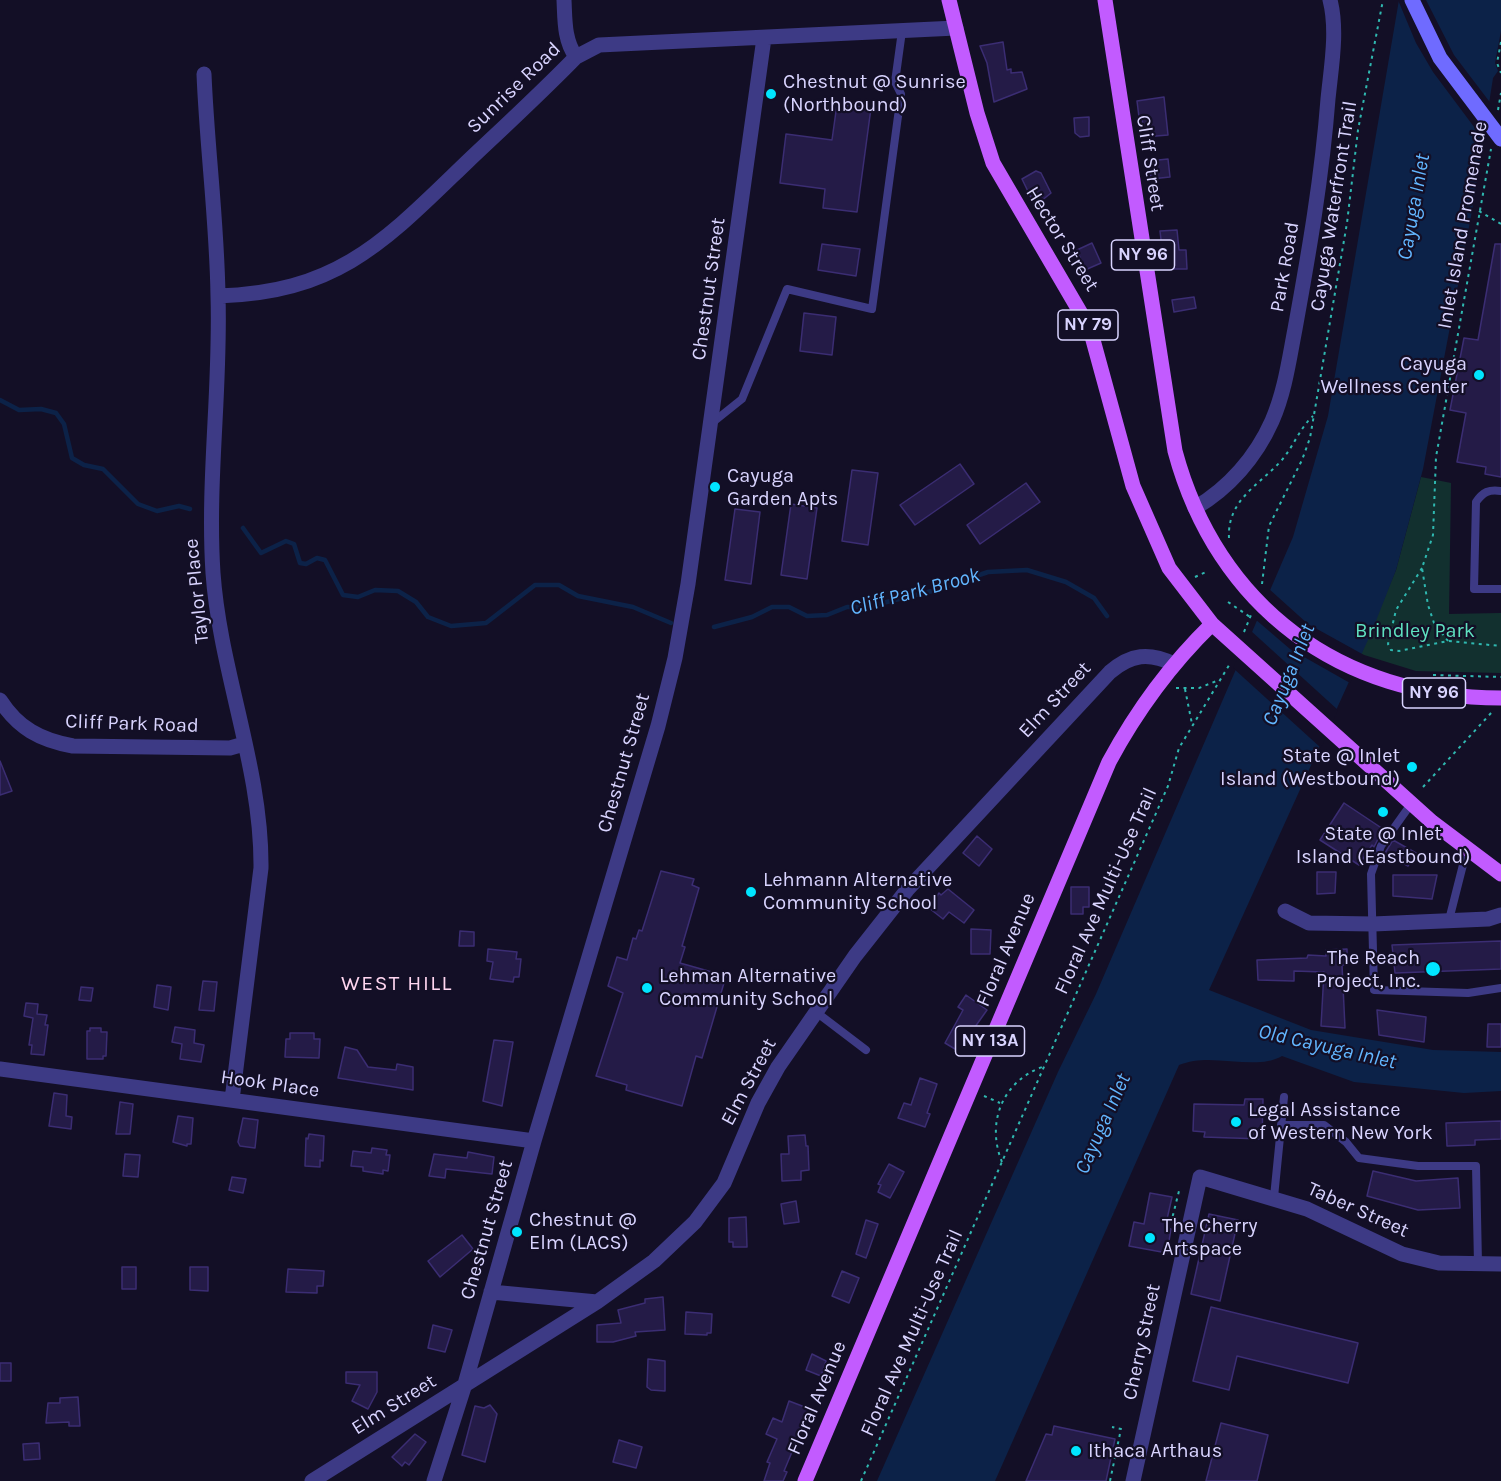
<!DOCTYPE html>
<style>
body{margin:0}
canvas{display:block;background:#130f26}
</style>
<canvas width="1501" height="1481"></canvas>
<script>
const g = document.querySelector('canvas').getContext('2d');
g.lineJoin = 'round';
function fill(path, color) { g.fillStyle = color; g.fill(path, 'evenodd'); }
function trace(path, color, width, dash) { g.strokeStyle = color; g.lineWidth = width; g.lineCap = dash ? 'butt' : 'round'; g.setLineDash(dash || []); g.stroke(path); }
function write(font, color, halo, rows, align = 'center') {
  g.font = font + ' Karla,sans-serif'; g.lineWidth = 4.5; g.setLineDash([]); g.textBaseline = 'middle'; g.strokeStyle = halo; g.fillStyle = color; for (const [text, x, y, turn = 0] of rows) {
    g.save(); g.translate(x, y); g.rotate((+turn || 0) * Math.PI / 180); g.textAlign = isNaN(turn) ? turn : align; if (halo) g.strokeText(text, 0, 0); g.fillText(text, 0, 0); g.restore();
  }
}
fill(new Path2D(`
 M1421 477 1451 483 1449 614 1501 613V673L1416 671 1361 654 1396 570Z`), '#12302f');
fill(new Path2D(`
 M1399 0H1501V31L1495 63 1498 71 1493 78 1472 211 1423 469 1396 570 1372 631 1209 990 1311 1030 1433 1050 1501 1052V1091L1464 1093 1354 1082 1282 1056C1254 1072 1212 1051 1179 1065L995 1481H877L1058 1072 1096 994 1293 537 1328 416Z`), '#0c2248');
fill(new Path2D(`
 M1398 0H1426L1454 55 1492 105 1486 143 1433 72 1416 43Z
 M1268 588 1308 624 1364 655 1350 683 1290 649 1255 619Z
 M1250 630 1338 710 1321 748 1233 668Z`), '#130f26');
trace(new Path2D(`
 M0 400 19 410 41 409 56 413 64 424 72 458 84 465 103 469 138 504 157 511 179 506 190 509
 M243 528 261 553 286 541 294 544 300 563 306 564 317 558 325 560 343 595 358 597 375 590 398 591 416 602 428 617 451 626 486 623 535 585H559L578 596 633 607 671 623
 M714 627 752 617 772 607H789L807 616 827 615 847 607H866L932 591 988 572 1027 570 1066 582 1094 598 1107 616`), '#0c2248', 4.5);
const building = new Path2D(`
 M1003 42 1007 70 1011 69V73L1022 72 1027 89 994 102 987 63 980 46Z
 M1164 97 1168 135 1144 137 1142 117H1139L1137 101Z
 M837 104 871 108 857 212 823 208 825 189 780 183 786 134 832 140Z
 M1089 117V136L1080 137 1075 133 1074 118Z
 M1168 159 1170 177 1151 179 1149 161Z
 M1036 171 1041 173 1051 193 1035 206 1022 179Z
 M1177 230 1179 250H1186L1187 269H1168L1167 247 1162 248 1160 231Z
 M1092 243 1101 263 1085 270 1077 250Z
 M822 244 860 249 856 276 818 270Z
 M1495 244H1501V477L1485 474 1486 467 1457 462 1466 413 1450 410 1464 338 1478 340Z
 M1194 297 1196 308 1174 312 1172 300Z
 M804 313 836 317 832 355 800 351Z
 M960 464 974 484 915 525 900 505Z
 M852 470 878 473 868 545 842 541Z
 M1026 483 1040 502 980 544 967 525Z
 M791 504 817 508 807 579 781 575Z
 M735 509 760 512 751 584 725 580Z
 M0 761 12 791 0 795Z
 M1344 803 1383 829 1374 847 1372 845 1359 865 1320 840Z
 M977 836 992 849 979 866 963 853Z
 M1393 840 1416 853 1408 866 1385 853Z
 M661 871 694 879 692 885 699 888 682 946 685 947 680 963 726 976 702 1058 696 1056 682 1106 626 1090 627 1085 596 1076 623 993 608 986 617 957 627 960 633 938 636 939 639 930 642 931Z
 M1317 872H1336L1335 893 1317 894Z
 M1393 875H1437L1432 899 1393 896Z
 M1071 887H1089V907H1083V914H1071Z
 M948 889 974 910 964 923 949 912 943 919 929 908 939 893 941 895Z
 M971 929 991 930 990 954H971Z
 M460 931 474 932V946H459Z
 M1501 941V969L1395 973 1392 945Z
 M488 949 517 952 516 959H521L519 977H514L513 982 490 979 493 962 487 961Z
 M1347 949V965H1342L1345 1028 1321 1026 1324 972 1294 971V981L1258 980 1257 960 1307 958 1308 955 1326 956V950Z
 M203 981 217 982 214 1011 199 1010Z
 M157 985 171 987 168 1010 154 1007Z
 M81 987 93 988 91 1001 79 1000Z
 M966 995 987 1010 970 1034 972 1036 966 1046 958 1043 955 1049 945 1043 963 1010 958 1007Z
 M26 1003 38 1004 37 1014 47 1015 45 1025H48L44 1055 31 1054 32 1045H29L33 1018 24 1016Z
 M1377 1010 1426 1017 1424 1042 1379 1035Z
 M1488 1024H1501V1047H1487Z
 M175 1027 195 1030 194 1043 204 1045 201 1062 180 1059 182 1044 172 1042Z
 M90 1028H101V1032H107L106 1056H103V1059H87V1031H90Z
 M290 1033H314V1039H320L319 1058 285 1057 286 1039H290Z
 M494 1040 513 1042 502 1106 483 1101Z
 M345 1047 357 1050 368 1067 396 1070 397 1064 413 1067V1090L338 1078Z
 M920 1078 937 1084 927 1113 930 1114 925 1127 898 1118 904 1103 911 1105Z
 M54 1093 67 1095 66 1116 72 1117 71 1129 49 1126Z
 M1245 1099H1263L1262 1139 1204 1137 1205 1132 1193 1131 1194 1104 1244 1105Z
 M120 1102 133 1104 130 1134H116Z
 M178 1116 193 1118 191 1144H187V1146L173 1142Z
 M243 1118 258 1120 255 1148 240 1146 238 1142Z
 M1501 1121V1139L1475 1140V1145L1447 1146 1446 1123Z
 M309 1134 324 1136 323 1161 320 1160V1167L305 1166 306 1138 308 1139Z
 M805 1135 806 1146H808L809 1170 801 1171V1180L782 1181 781 1154H789L788 1136Z
 M372 1148 387 1150 386 1155H390L388 1171 383 1170V1174L363 1171V1167L351 1166 353 1151 371 1153Z
 M468 1152 494 1157 492 1174 446 1169 445 1178 429 1176 434 1154 467 1158Z
 M125 1154 140 1155 138 1177 123 1176Z
 M889 1164 904 1172 890 1198 878 1192 881 1185 878 1184Z
 M1373 1171 1416 1181 1458 1178 1460 1208 1418 1210 1367 1196Z
 M232 1177 246 1179 243 1193 229 1190Z
 M1150 1193 1172 1197 1165 1228 1171 1229 1167 1253 1129 1246 1134 1222 1144 1224Z
 M796 1201 799 1222 784 1224 781 1204Z
 M1209 1214 1238 1220 1220 1301 1191 1294Z
 M746 1217 747 1247H733V1242H729V1218Z
 M866 1220 878 1224 866 1258 856 1254Z
 M462 1235 473 1249 440 1277 428 1261Z
 M122 1267H136V1289H122Z
 M190 1267H208V1291L190 1290Z
 M288 1269 324 1271 323 1286H317V1293L286 1292Z
 M842 1271 859 1278 849 1303 832 1296Z
 M663 1297 665 1330 635 1332 636 1336 613 1342H597V1325L621 1323 618 1310 645 1303V1299Z
 M1211 1307 1358 1343 1348 1383 1237 1356 1229 1390 1193 1381Z
 M686 1312 712 1314 711 1333H707V1335L685 1334Z
 M433 1325 452 1330 445 1352 428 1348Z
 M812 1354 826 1361 821 1376 806 1370Z
 M648 1359 665 1361V1391L651 1390 647 1387Z
 M0 1363H11V1381H0Z
 M346 1372H377V1392L368 1409 352 1401 360 1385 346 1383Z
 M78 1397 80 1426H69V1422L46 1423 48 1403H60V1398Z
 M789 1401 810 1409 784 1471 787 1472 783 1481H764L770 1463 767 1462 777 1439 766 1434 773 1418 782 1422Z
 M490 1405 497 1414 485 1462 462 1455 475 1406 484 1408Z
 M1221 1423 1268 1435 1257 1481H1206Z
 M1054 1426 1115 1439 1106 1481H1026L1046 1434 1052 1435Z
 M415 1434 426 1442 409 1465 405 1462 402 1466 392 1457Z
 M619 1440 642 1447 636 1468 613 1462Z
 M39 1443 40 1459 24 1460 23 1444Z`);
fill(building, '#241b47');
trace(building, '#3b2d73', 1.5);
trace(new Path2D(`
 M1501 42 1497 63 1501 73
 M1498 110 1501 93
 M1479 211 1501 224
 M1229 538C1227 500 1259 485 1281 461 1294 446 1299 429 1313 416
 M1422 568 1396 610 1388 644 1391 650 1399 651 1448 641 1501 646
 M1195 577 1206 572
 M1262 584 1269 526 1302 460 1310 438 1347 223 1358 130 1383 0
 M1228 602 1250 617
 M1244 632 1251 615
 M1448 641 1434 623 1428 605 1422 568 1433 535 1436 457 1491 149
 M1433 675 1501 677
 M1176 688H1199L1219 680
 M1185 689 1192 724
 M1423 787 1492 712
 M984 1096 1000 1103
 M1002 1162C986 1123 1002 1082 1042 1067
 M1174 1223 1172 1219 1179 1191
 M861 1481 1168 786 1179 748 1231 662
 M1110 1481 1121 1429 1112 1427`), '#2fb8b0', 2, [3, 4.5]);
trace(new Path2D(`
 M712 423 742 399 787 289 872 309 901 94 895 82 902 31
 M1501 491C1489 489 1483 492 1476 502L1474 589H1501
 M1411 804 1381 846 1371 874 1374 990 1468 993 1501 988
 M1449 920 1467 849
 M816 1012 866 1050
 M1281 1125H1324L1346 1142 1359 1158 1418 1166H1476L1478 1264
 M1274 1197 1284 1097`), '#3d3a85', 8);
trace(new Path2D(`
 M564 0C565 20 564 40 576 57
 M204 74C207 148 217 222 218 296 221 388 207 480 213 573 220 672 262 768 261 868L232 1100
 M218 296C339 293 387 239 467 162 504 127 541 93 576 57L599 45 956 28
 M1195 508C1229 488 1256 457 1272 421 1285 391 1289 360 1295 329 1309 252 1322 177 1328 99 1331 68 1338 31 1330 0
 M0 700C18 728 40 740 73 746L230 748 244 744
 M1285 911 1309 923 1373 924 1488 919 1501 915
 M0 1069 534 1141
 M491 1292 597 1302
 M312 1481 597 1302 654 1261 695 1222 724 1183 758 1103 778 1067 855 956 907 890 1110 672C1131 654 1149 652 1174 664
 M434 1481 465 1384 534 1141 658 726 675 658 688 584 764 38
 M1133 1481 1200 1177 1307 1209 1402 1254 1439 1263 1501 1264`), '#3d3a85', 15);
trace(new Path2D(`
 M1412 0 1440 58 1501 139`), '#6f6bff', 15);
trace(new Path2D(`
 M949 0 977 113 993 163 1090 329 1133 486 1169 568 1212 624 1432 822 1501 874
 M1105 0 1175 451C1217 607 1341 698 1501 698
 M805 1481 1109 762C1137 710 1170 665 1212 624`), '#c25bff', 15);
for (const [x, y, r, color] of [
 [771,94,6,"#00e5ff"],
 [1479,375,6,"#00e5ff"],
 [715,487,6,"#00e5ff"],
 [1412,767,6,"#00e5ff"],
 [1383,812,6,"#00e5ff"],
 [751,892,6,"#00e5ff"],
 [1433,969,8,"#00e5ff"],
 [647,988,6,"#00e5ff"],
 [1236,1122,6,"#00e5ff"],
 [517,1232,6,"#00e5ff"],
 [1150,1238,6,"#00e5ff"],
 [1076,1451,6,"#00e5ff"]
]) { const dot = new Path2D(); dot.arc(x, y, r, 0, 2 * Math.PI); g.fillStyle = color; g.fill(dot); trace(dot, '#130f26', 2); }
for (const [x, y, w] of [
 [1143,255,63],
 [1088,325,60],
 [1434,693,63],
 [990,1041,69]
]) { const box = new Path2D(); box.roundRect(x - w / 2, y - 15, w, 30, 4.5); g.fillStyle = '#130f26'; g.fill(box); trace(box, '#d9d4ff', 1.5); }
write('bold 18px', '#d9d4ff', null, [
 ["NY 96",1143,255],
 ["NY 79",1088,325],
 ["NY 96",1434,693],
 ["NY 13A",990,1041]
]);
write('20px', '#d9d4ff', '#130f26', [
 ["Chestnut @ Sunrise",783,82],
 ["(Northbound)",783,105],
 ["Cayuga",1467,364,"right"],
 ["Wellness Center",1467,387,"right"],
 ["Cayuga",727,476],
 ["Garden Apts",727,499],
 ["State @ Inlet",1400,756,"right"],
 ["Island (Westbound)",1400,779,"right"],
 ["State @ Inlet",1383,834,"center"],
 ["Island (Eastbound)",1383,857,"center"],
 ["Lehmann Alternative",763,880],
 ["Community School",763,903],
 ["The Reach",1420,958,"right"],
 ["Project, Inc.",1420,981,"right"],
 ["Lehman Alternative",659,976],
 ["Community School",659,999],
 ["Legal Assistance",1248,1110],
 ["of Western New York",1248,1133],
 ["Chestnut @",529,1220],
 ["Elm (LACS)",529,1243],
 ["The Cherry",1162,1226],
 ["Artspace",1162,1249],
 ["Ithaca Arthaus",1088,1451]
], 'left');
write('20px', '#d9d4ff', '#130f26', [
 ["Sunrise Road",514,88,-44],
 ["Cliff Street",1150,163,81],
 ["Cayuga Waterfront Trail",1334,206,-81],
 ["Inlet Island Promenade",1463,225,-80],
 ["Hector Street",1062,239,58],
 ["Park Road",1285,267,-80],
 ["Chestnut Street",709,289,-82],
 ["Taylor Place",197,591,-96],
 ["Elm Street",1055,700,-47],
 ["Cliff Park Road",132,724,2],
 ["Chestnut Street",624,763,-74],
 ["Floral Ave Multi-Use Trail",1106,891,-66],
 ["Floral Avenue",1006,950,-67],
 ["Elm Street",749,1082,-62],
 ["Hook Place",270,1084,8],
 ["Taber Street",1358,1210,24],
 ["Chestnut Street",487,1230,-74],
 ["Floral Ave Multi-Use Trail",912,1333,-66],
 ["Cherry Street",1142,1342,-78],
 ["Floral Avenue",817,1398,-67],
 ["Elm Street",394,1405,-32]
]);
write('20px', '#5fe0c0', '#130f26', [
 ["Brindley Park",1415,631]
]);
write('italic 21px', '#62b6ff', '#130f26', [
 ["Cayuga Inlet",1414,207,-80],
 ["Cliff Park Brook",915,592,-15],
 ["Cayuga Inlet",1289,675,-68],
 ["Old Cayuga Inlet",1327,1047,13],
 ["Cayuga Inlet",1103,1124,-66]
]);
g.letterSpacing = '1.5px';
write('21px', '#ffd6f0', '#130f26', [
 ["WEST HILL",397,984]
]);
g.letterSpacing = '0px';
</script>
